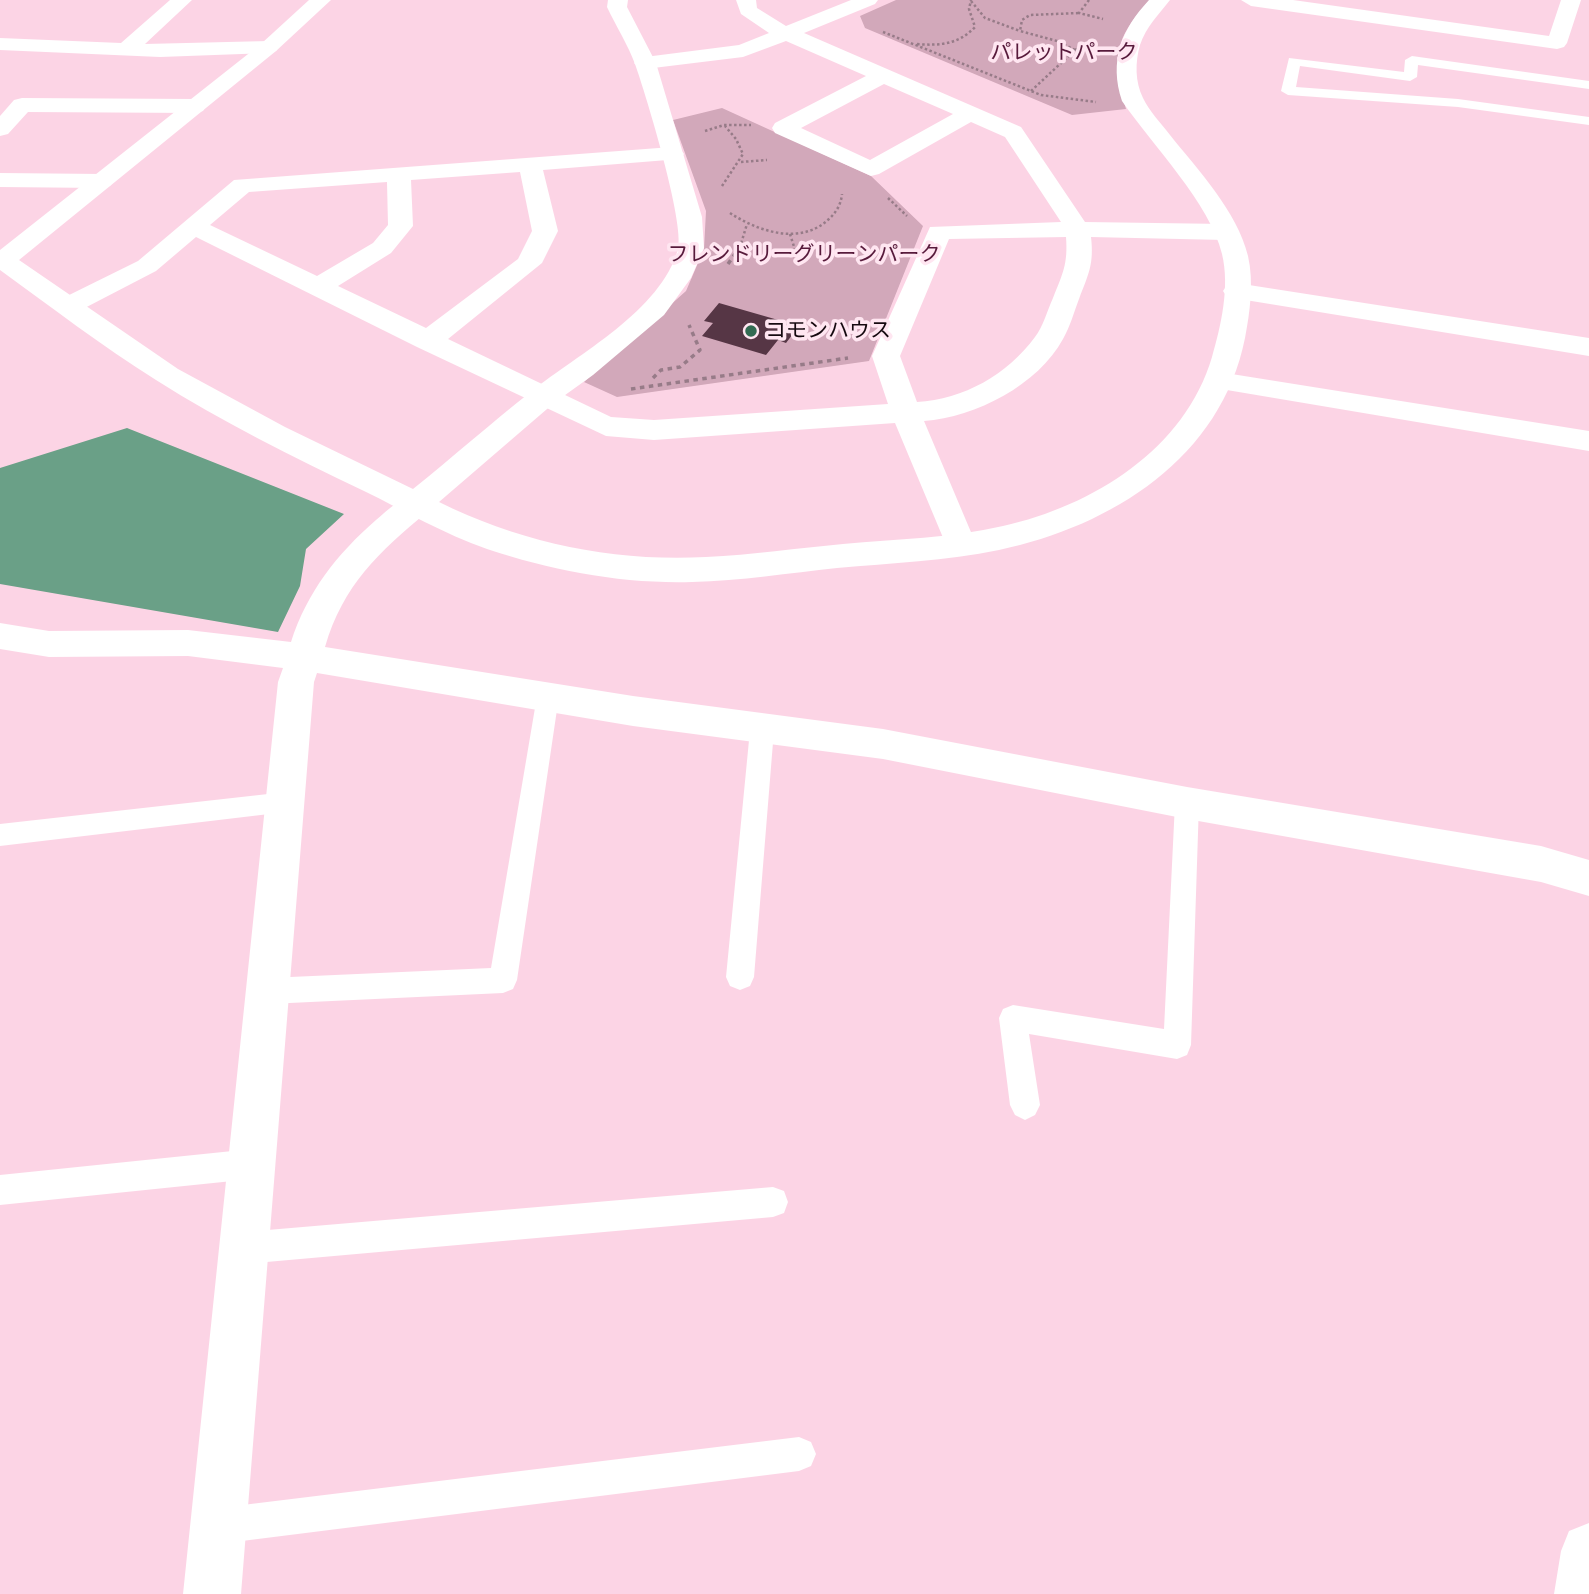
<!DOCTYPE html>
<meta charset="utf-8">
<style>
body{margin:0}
canvas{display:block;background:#fcd4e5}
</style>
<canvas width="1589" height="1594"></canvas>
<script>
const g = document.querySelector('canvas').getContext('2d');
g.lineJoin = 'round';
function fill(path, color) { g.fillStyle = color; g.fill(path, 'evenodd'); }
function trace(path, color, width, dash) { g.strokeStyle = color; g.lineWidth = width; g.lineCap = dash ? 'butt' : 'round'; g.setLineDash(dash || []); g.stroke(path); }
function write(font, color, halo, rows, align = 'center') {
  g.font = font + ' Cabin,"Noto Sans JP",sans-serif'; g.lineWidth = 7; g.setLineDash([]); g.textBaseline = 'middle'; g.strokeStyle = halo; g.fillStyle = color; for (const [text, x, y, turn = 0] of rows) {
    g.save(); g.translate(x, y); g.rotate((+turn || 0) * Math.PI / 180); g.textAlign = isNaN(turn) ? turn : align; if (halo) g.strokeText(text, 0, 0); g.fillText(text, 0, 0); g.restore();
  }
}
fill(new Path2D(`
 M896 0H1150C1113 40 1112 58 1126 109L1072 115 865 28 860 16Z
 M722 108 871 176 923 226 869 361 617 397 584 382 686 291 704 249 706 211 673 120Z`), '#d2a8ba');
fill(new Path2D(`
 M127 428 344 514 306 549 300 586 278 632 0 584V468Z`), '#6aa087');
fill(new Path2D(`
 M719 303 799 326 786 343 778 340 766 355 702 336 713 323 704 321Z`), '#563645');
trace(new Path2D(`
 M1089 0 1079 13 1103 19
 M971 1 985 18 1020 31
 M883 32 1041 95 1096 102
 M917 44C940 46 959 44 975 27L969 9 971 0
 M1075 50 1057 41 1020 31 1022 20 1030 15 1079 13
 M1031 91 1075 50 1091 42
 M705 131 724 125H751
 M741 162 767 160
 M722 186 743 154 736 139 725 126
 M888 198 907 216
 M730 213C759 232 802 246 830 218 837 211 841 204 842 194
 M790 234 797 256
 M734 256 740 247 747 224`), '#977b88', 2.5, [2.5, 2.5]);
trace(new Path2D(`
 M797 254 798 258
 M728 264 735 254
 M653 378 661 370 680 367 700 350 689 325
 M631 389 848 358`), '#977b88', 3.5, [4.5, 4.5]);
fill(new Path2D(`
 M1412 56 1589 81V89L1418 65 1417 77 1410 81 1300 66 1296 87 1458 99 1589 117V125L1458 107 1288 95 1281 91 1289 58 1404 72 1405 60Z
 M548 687 556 690 559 696 517 980 513 989 503 993 268 1004 258 1000 254 991 258 982 268 978 491 968 537 696 540 690Z
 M762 720 770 723 774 730 754 977 750 986 740 990 730 986 726 977 750 730 754 723Z
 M286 792 295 795 298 802 295 809 286 812 0 846V824Z
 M1187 793 1196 796 1199 803 1191 1045 1187 1055 1177 1059 1029 1034 1040 1105 1035 1115 1025 1120 1015 1115 1010 1105 999 1018 1003 1009 1013 1005 1164 1029 1175 803 1178 796Z
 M252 1149 263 1153 267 1164 263 1175 252 1179 0 1205V1175Z
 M773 1187 784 1191 788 1202 784 1213 773 1217 244 1264 233 1259 228 1248 233 1237 244 1232Z
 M799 1437 811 1442 816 1454 811 1466 799 1471 218 1544 205 1539 200 1526 205 1513 218 1508Z`), '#fff');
fill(new Path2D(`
 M170 0H192L145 44 269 41 276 43 279 47 276 51 269 53 160 57 0 50V38L121 43Z
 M736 0H756L757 8 786 26 851 0H878L875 4 804 33 1021 127 1085 222 1225 224 1234 227 1238 232 1234 237 1225 240 1091 237C1094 264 1089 273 1079 299 1074 312 1070 327 1063 339 1038 385 976 417 924 421L976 544 971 552 960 556 949 552 895 423 654 440 606 436 417 347 196 237 156 271 77 312 68 314 59 312 55 306 59 300 138 261 234 180 672 147 680 149 684 154 680 159 543 170 558 231 542 263 448 339 611 417 654 420 888 404 872 356 930 227 1061 222 1005 137 971 122 879 174 871 176 775 133 772 128 775 123 866 76 786 41 743 57 645 69 638 67 634 63 638 59 645 57 739 45 769 33 741 14ZM884 84 953 114 870 160 801 128ZM520 172 532 231 518 259 426 328 338 286 391 253 413 226 411 180ZM387 182 388 225 373 243 317 276 210 225 249 192ZM1066 237C1068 264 1063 273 1053 298 1047 311 1043 327 1035 337 1007 375 964 399 917 402L900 356 949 239Z
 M1241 0H1293L1549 36 1561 0H1581L1567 43 1564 47 1557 49 1251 6Z
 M22 98 195 99 203 101 206 106 203 111 195 113 28 112 8 134 0 136V116L14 100Z
 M0 173 102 174 110 176 114 181 110 186 102 188 0 187Z
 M1236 283 1589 338V356L1227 297 1223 291 1227 285Z
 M1219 372 1589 431V451L1209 387 1205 381 1209 375Z
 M416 493 427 496 432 504 427 512C379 552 343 585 325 647L633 696 883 729 1187 787 1541 846 1589 860V896L1541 882 1187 819 883 759 633 726 317 673 314 682 241 1594H183L278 682 283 668 188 656 49 657 0 649V623L49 631 188 630 291 642C307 592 337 554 376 520 389 509 400 498 416 493Z
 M1589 1523V1594H1554L1561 1551 1569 1531Z`), '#fff');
fill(new Path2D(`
 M309 0H331L276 51 19 260 178 369 285 427 413 489C453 457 491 423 532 391 578 354 661 311 678 249 685 223 646 95 635 64 628 45 616 26 607 7L608 0H628L627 7 656 63 702 217 704 248 691 278 664 315 593 375 554 403 439 502C522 543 613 562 706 557 752 555 798 548 843 544 897 539 951 538 1003 526 1093 506 1185 449 1212 357 1221 326 1230 287 1222 254 1210 203 1152 145 1122 101 1109 61 1121 30 1149 0H1170C1159 14 1146 27 1140 45 1135 62 1135 82 1143 98 1149 111 1161 123 1170 135 1198 170 1237 211 1248 256 1254 282 1250 312 1245 338 1221 458 1112 526 999 550 946 561 891 563 837 568 789 573 741 581 692 582 623 584 553 571 487 549 444 534 405 511 364 491 293 457 222 422 156 380 102 346 51 307 0 270V250L262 43Z`), '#fff');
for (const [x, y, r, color] of [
 [751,331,7,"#326b52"]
]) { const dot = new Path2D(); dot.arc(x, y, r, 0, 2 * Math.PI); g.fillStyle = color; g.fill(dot); trace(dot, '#ffe6f1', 2.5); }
write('21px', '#571a3b', '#ffe6f1', [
 ["パレットパーク",1064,53],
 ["フレンドリーグリーンパーク",804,255]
]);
write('21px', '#15090f', '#ffe6f1', [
 ["コモンハウス",765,331]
], 'left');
</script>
